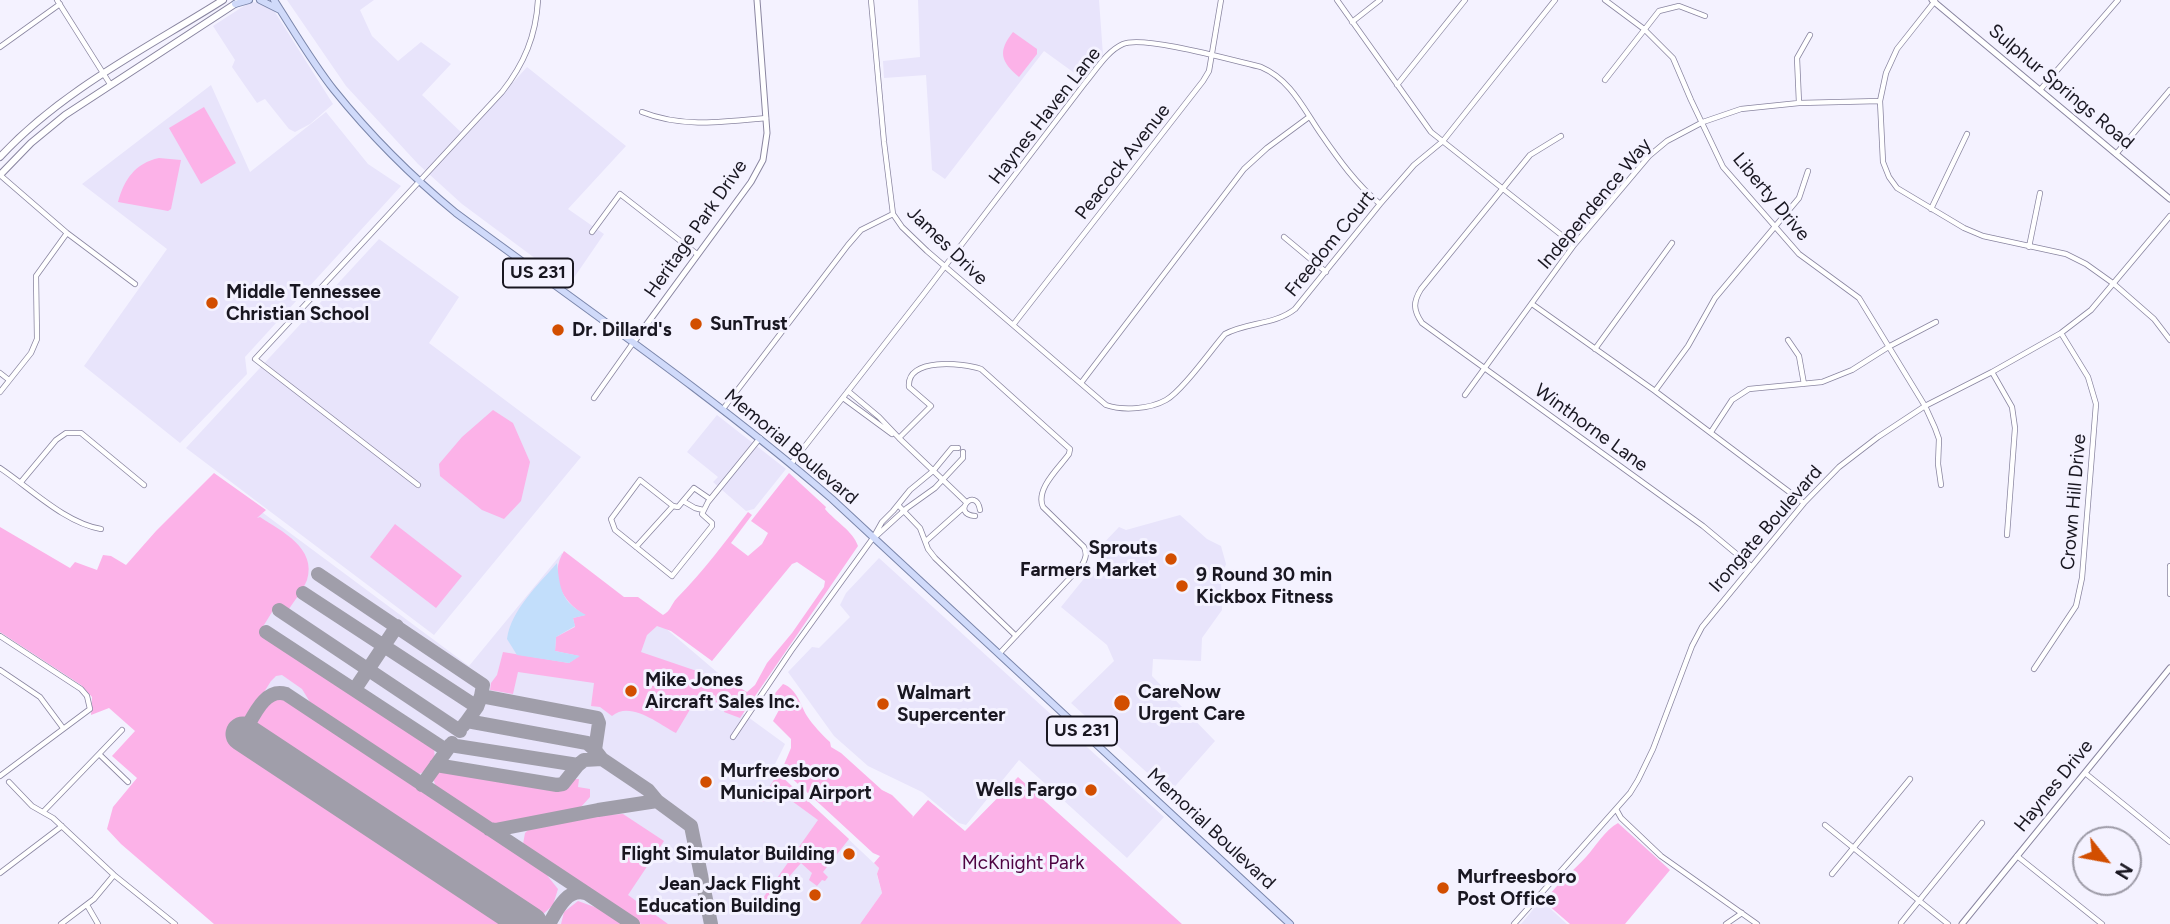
<!DOCTYPE html>
<style>
body{margin:0}
#map{position:relative;width:2170px;height:924px;overflow:hidden;background:#f4f2ff;font-family:Figtree,sans-serif}
canvas{display:block}
.north{position:absolute;left:2072px;top:826px;width:70px;height:70px;box-sizing:border-box;background:#f4f2ff;border:2px solid #9c9aa6;border-radius:50%;rotate:121deg;font-size:19px;font-weight:700;line-height:28px;text-align:center;color:#191721}
.north::after{content:'';display:block;margin:auto;width:24px;height:32px;background:#d24e00;clip-path:polygon(50% 0,100% 100%,50% 72%,0 100%)}
</style>
<div id="map">
<canvas width="2170" height="924"></canvas>
<div class="north">N</div>
</div>
<script>
const g = document.querySelector('canvas').getContext('2d');
g.lineJoin = 'round';
function fill(path, color) { g.fillStyle = color; g.fill(path, 'evenodd'); }
function trace(path, color, width, dash) { g.strokeStyle = color; g.lineWidth = width; g.lineCap = dash ? 'butt' : 'round'; g.setLineDash(dash || []); g.stroke(path); }
function write(font, color, halo, rows, align = 'center') {
  g.font = font + ' Figtree,sans-serif'; g.lineWidth = 6; g.setLineDash([]); g.textBaseline = 'middle'; g.strokeStyle = halo; g.fillStyle = color; for (const [text, x, y, turn = 0] of rows) {
    g.save(); g.translate(x, y); g.rotate((+turn || 0) * Math.PI / 180); g.textAlign = isNaN(turn) ? turn : align; if (halo) g.strokeText(text, 0, 0); g.fillText(text, 0, 0); g.restore();
  }
}
fill(new Path2D(`
 M287 0H374L360 10 372 36 398 61 421 42 451 64 422 95 465 136 527 67 626 146 568 209 604 234 571 282H567L462 204 418 164 346 86Z
 M918 0H1099L1103 55 1084 80 1044 51 945 179 932 170 926 75 884 78 883 61 920 57Z
 M250 2 262 3 273 9 333 104 310 124 295 132 289 129 265 99 257 103 232 67 235 60 213 26Z
 M211 85 250 172 326 112 368 164 401 186 245 357 247 374 180 443 84 366 167 249 82 184Z
 M379 239 459 297 429 343 581 457 434 635 186 448Z
 M717 415 786 469 754 509 746 511 713 482 718 477 687 452Z
 M216 478 469 666 562 553 663 626 745 696 737 709 785 744 773 768 879 868 877 875 882 893 860 924H386L163 754 107 595Z
 M1180 515 1207 539 1221 546 1226 564 1221 579 1222 610 1202 638 1201 661 1153 659 1152 676 1215 741 1170 792 1166 790 1071 703 1114 661 1107 645 1061 607 1099 560 1096 551 1119 527 1126 530Z
 M879 558 1164 817 1127 858 1019 760 966 825 959 823 922 792 868 766 834 736 788 672 812 647 819 648 850 617 840 605 846 593Z
 M1541 900 1567 924H1521Z`), '#e8e4fb');
fill(new Path2D(`
 M1013 32 1037 49V54L1019 77C1000 61 998 51 1013 32Z
 M204 107 236 163 201 184 169 128Z
 M159 158 181 160 171 209 168 211 118 202C124 180 135 163 159 158Z
 M493 410 513 423 530 462 521 501 504 519 482 510 440 476 439 464 462 437Z
 M214 473 266 510 257 518 260 517C281 531 317 548 307 580 303 590 295 600 289 609L286 610 277 604 259 633 434 747 435 761C427 769 422 778 410 772L313 707 302 689 282 675 276 676 271 681 232 743 508 924H214L121 844 107 829 113 807 137 778 112 756 135 731 109 708 91 715 92 697 81 685 0 632V527L70 568 75 562 97 570 103 555 111 556 126 565 156 531Z
 M789 473 826 507 825 509C835 521 853 531 858 546L740 718 724 712 725 708 705 695 702 698 698 696 676 733C659 724 630 700 612 716L600 707 591 706 594 683 518 672 513 694 490 690 491 683 497 675 503 652 569 663 579 656 555 651 556 637 575 627 573 618 585 615C561 601 549 575 564 551L624 597H638L663 615C671 611 671 604 677 598 703 572 725 542 748 512L752 515 731 543 748 556 762 544 768 533 751 521ZM797 562 825 581 824 587 792 633 767 663 755 685 747 692 732 683 641 652 647 635 657 626 671 631 712 661 792 564Z
 M395 524 462 576 436 608 370 557Z
 M783 684C797 689 800 704 807 716 813 725 822 735 830 742L831 747 841 753 882 790 892 795 913 816 912 818 928 800 965 831 1018 777 1182 924H860L882 893 877 874 879 868 874 863 880 856 873 853 785 772 783 767 791 748V739L773 721 779 710 770 699Z
 M282 698 542 869 558 889 553 905 540 917 259 731 257 721 267 703Z
 M444 771 560 791 572 779H579L578 787 590 789V797L580 808 498 825 491 824 436 789 433 777 438 772Z
 M777 775 782 777 849 839 823 872 828 877 825 881 822 880 817 886 809 880 812 873 801 863 780 887 781 889 770 903 763 898 818 820 774 788 763 802 761 800Z
 M623 814 664 841 628 895 668 924H641L527 849 523 844 525 833 530 828 588 816Z
 M1618 823 1670 870 1625 924H1570L1547 904 1546 899C1558 883 1573 871 1586 857 1596 846 1605 830 1618 823Z
 M578 901 603 910 625 924H561L564 912Z`), '#fcb2e8');
fill(new Path2D(`
 M557 563C560 589 561 602 586 615L573 618 575 626 556 637 555 651 580 656 569 663 517 655 507 639C511 610 538 585 557 563Z`), '#c2defb');
trace(new Path2D(`
 M318 574 483 685 481 696
 M303 593 477 707
 M279 610 460 731
 M266 632 446 750
 M355 689 397 626
 M463 726 467 721 587 743 595 750
 M243 734C253 718 264 687 286 694L633 924
 M450 745 578 765 584 760 602 759 595 750 599 723 597 718 481 696 477 707 467 721
 M602 759 648 790 658 802
 M436 765 557 785 563 784 578 765
 M422 785 452 743
 M489 829 495 830 598 810 657 801 691 826 711 924
 M549 924C557 910 567 888 585 893`), '#a09eaa', 14);
trace(new Path2D(`
 M243 734 530 924`), '#a09eaa', 35);
const minor = new Path2D(`
 M57 0 110 84
 M871 0 884 142 893 214 902 227 927 251 1106 405C1123 411 1150 409 1166 400 1182 391 1211 350 1225 334 1247 322 1275 325 1295 309L1380 204 1414 165 1443 141 1555 0
 M1337 0 1431 132 1574 245
 M1605 0 1644 29 1673 58 1691 100 1723 167 1799 254 1859 298 1925 406 1935 428 1939 439 1938 464 1941 485
 M1935 1 1897 49 1886 73 1880 101 1883 162 1889 177 1897 188 1964 228 1983 236 2066 254 2086 264 2114 284 2154 319 2170 340
 M1352 22 1380 0
 M0 47 60 4
 M1605 80 1659 11 1679 6 1705 16
 M1397 85 1465 0
 M2040 90 2118 0
 M1799 103 1797 58 1810 35
 M642 112C682 128 724 122 766 118
 M1561 136 1530 155 1421 289C1413 302 1413 310 1422 323L1703 526 1751 566
 M2116 154 2170 90
 M0 175 67 233 135 284
 M1931 209 1967 134
 M592 232 620 194 697 254
 M1284 237 1326 272
 M2029 247 2040 193
 M1532 304 1655 391 1804 503
 M1013 325 1203 81 1209 71 1221 0
 M1788 340 1799 356 1804 384
 M1595 349 1672 243
 M1992 372 2012 407 2015 428 2007 535
 M0 373 9 380
 M1081 383 1244 169 1267 148 1309 117
 M848 391 879 417 899 438 966 502
 M1655 391 1688 346 1715 298 1799 198 1808 171
 M0 392 31 353 37 339 36 276 67 233
 M1465 395 1574 245 1649 156 1667 141 1703 122 1741 109 1799 103 1880 101
 M594 398 633 343
 M843 398 892 434
 M723 409 848 245 861 230 893 214
 M1711 432 1732 400 1749 389 1822 382 1852 370 1890 346 1936 322
 M899 438 931 406 909 387C906 357 963 363 981 369L1070 449 1069 454C1059 468 1035 489 1043 507L1084 547C1087 554 1086 558 1082 565L999 654
 M791 464 923 295 1085 83C1096 70 1107 51 1123 44 1144 35 1235 61 1261 67 1291 80 1303 108 1321 134 1339 160 1356 184 1380 204
 M0 468C30 488 65 523 101 529
 M21 482 56 440 66 433H81L144 485
 M418 485 255 359 502 92C524 64 536 36 538 0
 M683 501 694 488 710 499
 M898 505 920 528 928 549 935 558 1016 636
 M703 510 695 508 683 501 678 507 673 506 640 480 611 519 615 530 672 576 712 526V523L702 514 708 502 760 438
 M975 516C950 514 976 485 980 510
 M874 538 907 508 935 488 963 458V452
 M926 541 964 507
 M636 547 673 506
 M2170 566V594
 M0 636 81 689 87 696 90 709 0 776
 M2034 669 2076 606 2082 578 2096 404 2088 377 2061 333
 M0 670 40 697 63 728
 M733 737 791 651 873 538 882 522 893 511 910 490 933 471 952 448H958
 M99 754 122 730
 M2085 773 2170 842
 M9 782 32 806 53 818 114 875 175 924
 M1616 809 1621 818 1661 856 1757 924
 M43 812 99 754 128 782
 M1825 825 1948 924
 M2017 856 2102 924
 M0 873 62 826
 M1832 874 1910 779
 M87 905 98 924
 M1901 923 1982 823
 M61 924 94 899 114 875
 M1514 924 1630 793 1638 780 1653 749 1692 646 1702 627 1804 503 1839 467 1878 437 1925 406 1992 372 2061 333 2091 310 2170 216
 M1726 924 1742 913`);
const tertiary = new Path2D(`
 M1932 0 2170 199
 M633 343 751 182 763 160 767 133 757 0
 M1962 924 2170 668`);
const secondary = new Path2D(`
 M0 157C62 90 147 48 223 0
 M0 175 31 143 65 115 238 2`);
const primary = new Path2D(`
 M260 0 280 10
 M274 0C294 31 312 62 334 90 371 136 411 176 456 213 583 307 713 396 832 499L1290 924
 M235 4 249 0`);
trace(minor, '#8985a0', 6);
trace(tertiary, '#8985a0', 7);
trace(secondary, '#8985a0', 8);
trace(primary, '#7b86ab', 8);
trace(minor, '#fff', 4.5);
trace(tertiary, '#fff', 5);
trace(secondary, '#fff', 6);
trace(primary, '#d0dafa', 6);
for (const [x, y, r, color] of [
 [212,303,7,"#d24e00"],
 [696,324,7,"#d24e00"],
 [558,330,7,"#d24e00"],
 [1171,559,7,"#d24e00"],
 [1182,586,7,"#d24e00"],
 [631,691,7,"#d24e00"],
 [1122,703,9,"#d24e00"],
 [883,704,7,"#d24e00"],
 [706,782,7,"#d24e00"],
 [1091,790,7,"#d24e00"],
 [849,854,7,"#d24e00"],
 [1443,888,7,"#d24e00"],
 [815,895,7,"#d24e00"]
]) { const dot = new Path2D(); dot.arc(x, y, r, 0, 2 * Math.PI); g.fillStyle = color; g.fill(dot); trace(dot, '#f4f2ff', 2.5); }
for (const [x, y, w] of [
 [538,273,70],
 [1082,731,70]
]) { const box = new Path2D(); box.roundRect(x - w / 2, y - 14.5, w, 29, 5); g.fillStyle = '#f4f2ff'; g.fill(box); trace(box, '#191721', 2); }
write('bold 18px', '#191721', null, [
 ["US 231",538,273],
 ["US 231",1082,731]
]);
write('19px', '#191721', '#f4f2ff', [
 ["Sulphur Springs Road",2061,87,40],
 ["Haynes Haven Lane",1045,116,-52],
 ["Peacock Avenue",1123,162,-52],
 ["Liberty Drive",1771,197,50],
 ["Independence Way",1595,204,-50],
 ["Heritage Park Drive",696,229,-55],
 ["Freedom Court",1330,244,-51],
 ["James Drive",947,246,44],
 ["Winthorne Lane",1591,428,36],
 ["Memorial Boulevard",791,447,40],
 ["Crown Hill Drive",2074,502,-85],
 ["Irongate Boulevard",1766,529,-49],
 ["Haynes Drive",2054,786,-51],
 ["Memorial Boulevard",1211,829,43]
]);
write('bold 19px', '#191721', '#f4f2ff', [
 ["Middle Tennessee",226,292],
 ["Christian School",226,314],
 ["SunTrust",710,324],
 ["Dr. Dillard's",572,330],
 ["Sprouts",1157,548,"right"],
 ["Farmers Market",1157,570,"right"],
 ["9 Round 30 min",1196,575],
 ["Kickbox Fitness",1196,597],
 ["Mike Jones",645,680],
 ["Aircraft Sales Inc.",645,702],
 ["CareNow",1138,692],
 ["Urgent Care",1138,714],
 ["Walmart",897,693],
 ["Supercenter",897,715],
 ["Murfreesboro",720,771],
 ["Municipal Airport",720,793],
 ["Wells Fargo",1077,790,"right"],
 ["Flight Simulator Building",835,854,"right"],
 ["Murfreesboro",1457,877],
 ["Post Office",1457,899],
 ["Jean Jack Flight",801,884,"right"],
 ["Education Building",801,906,"right"]
], 'left');
write('19px', '#4e0342', '#f4f2ff', [
 ["McKnight Park",1023,863]
]);
</script>
